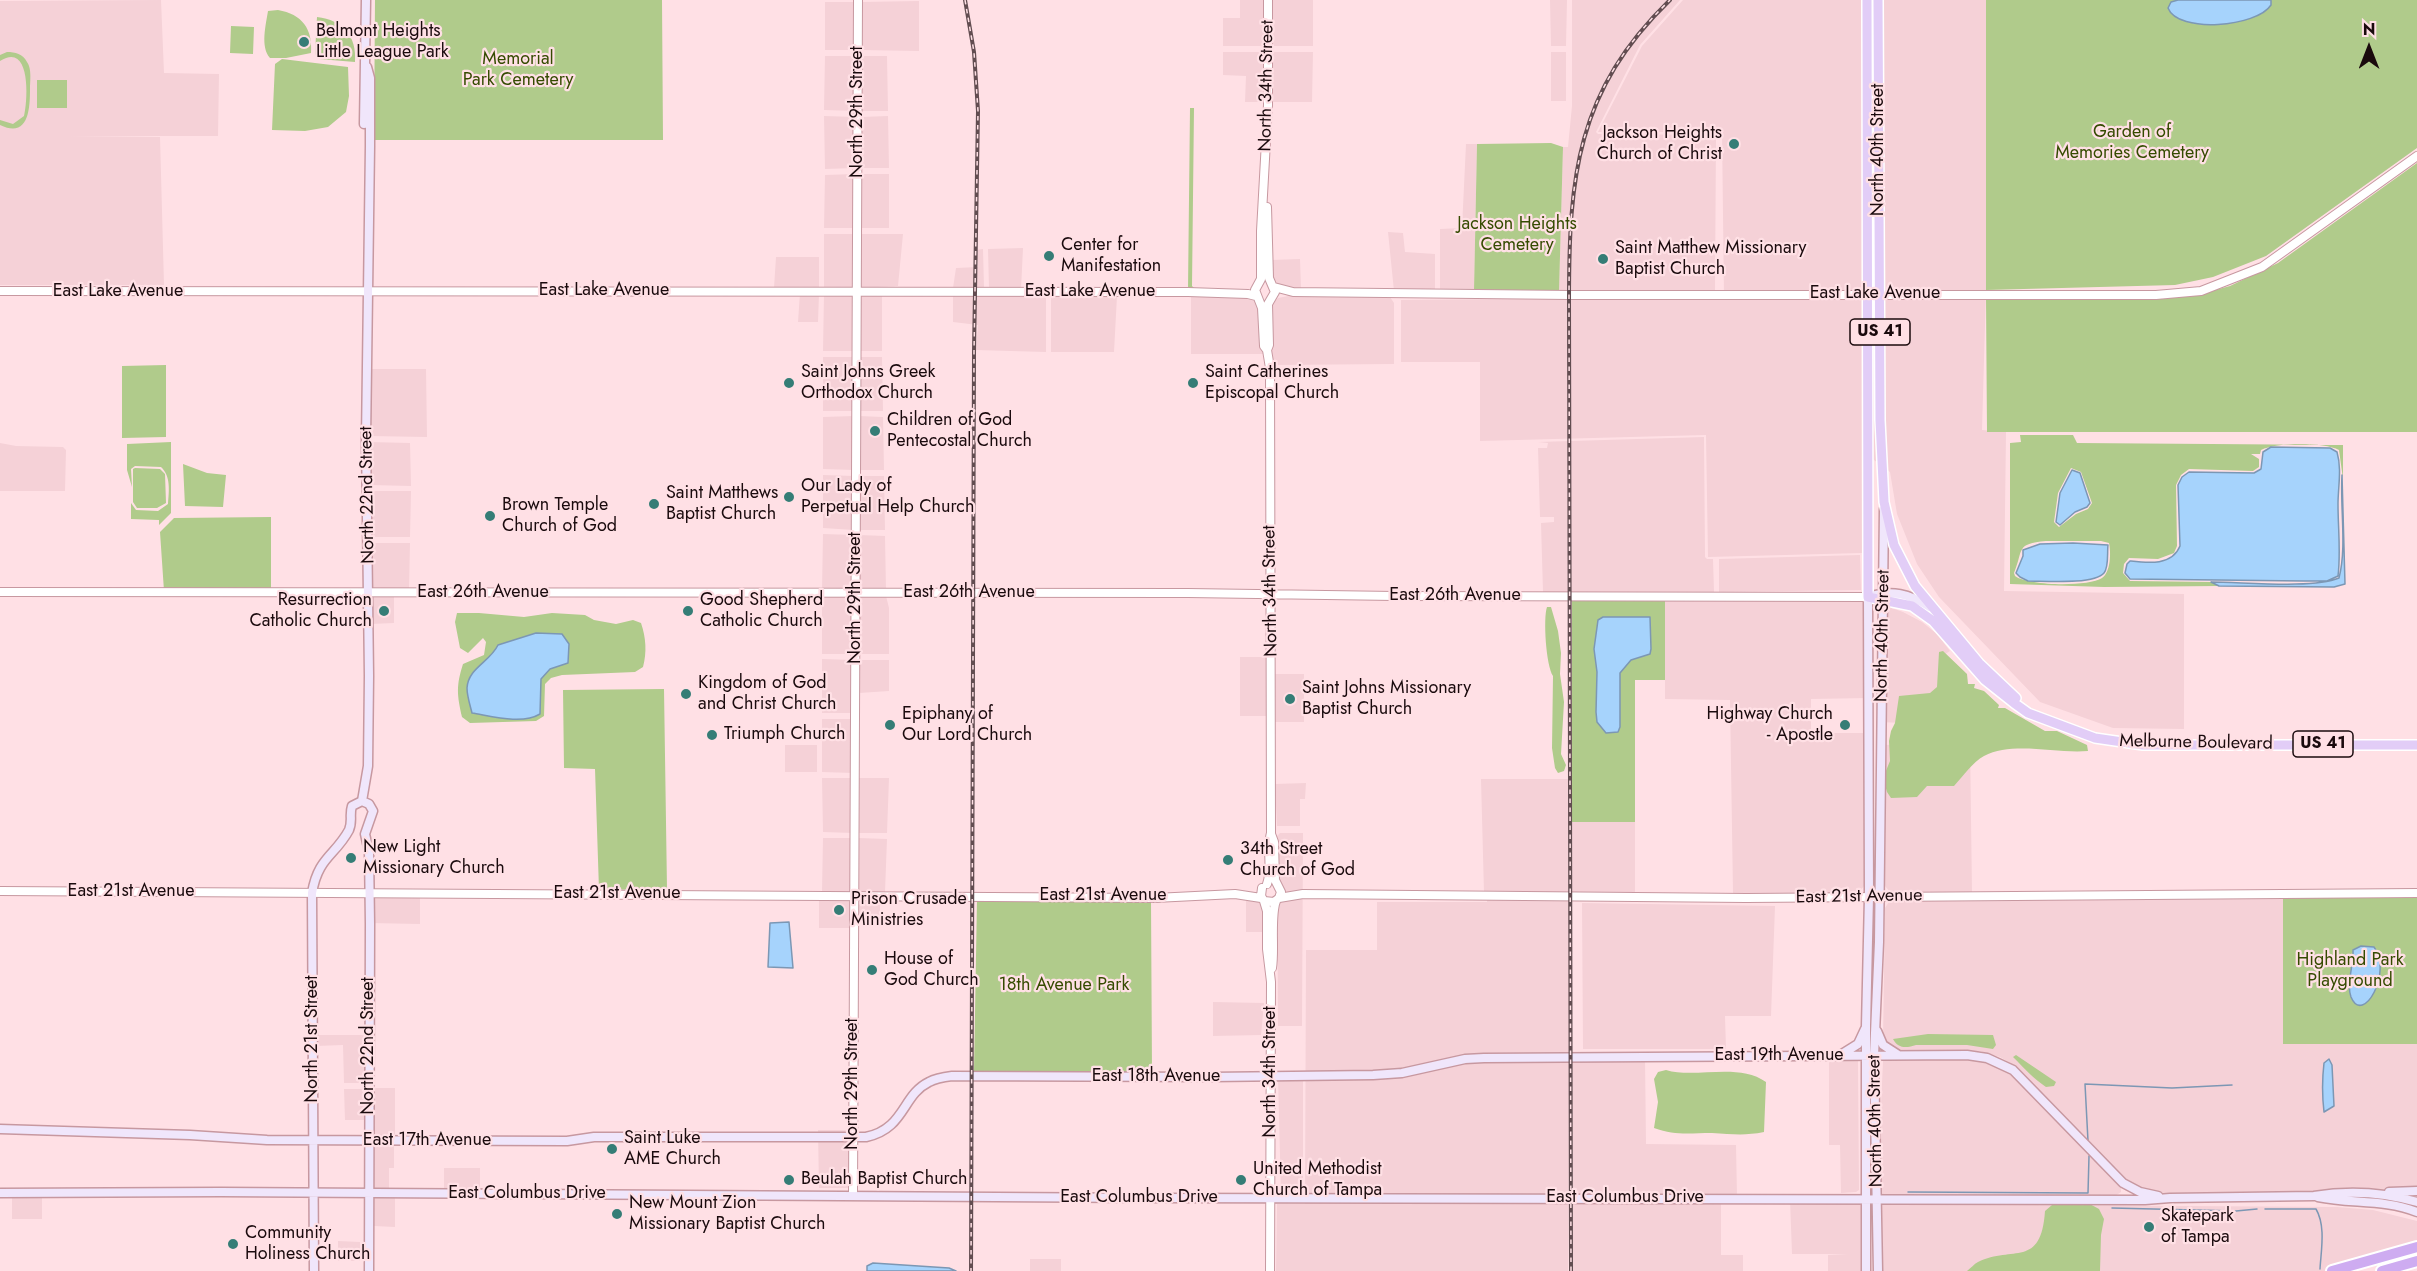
<!DOCTYPE html>
<style>
body{margin:0}
#map{position:relative;width:2417px;height:1271px;overflow:hidden;background:#ffe0e5;font-family:Jost,sans-serif}
canvas{display:block}
.north{position:absolute;left:2339px;top:18px;width:60px;height:60px;-webkit-text-stroke:4px #ffe0e5;paint-order:stroke;rotate:0deg;font-size:16px;font-weight:700;line-height:24px;text-align:center;color:#1a0a0d}
.north::after{content:'';display:block;margin:auto;width:21px;height:27px;background:#1a0a0d;clip-path:polygon(50% 0,100% 100%,50% 72%,0 100%)}
</style>
<div id="map">
<canvas width="2417" height="1271"></canvas>
<div class="north">N</div>
</div>
<script>
const g = document.querySelector('canvas').getContext('2d');
g.lineJoin = 'round';
function fill(path, color) { g.fillStyle = color; g.fill(path, 'evenodd'); }
function trace(path, color, width, dash) { g.strokeStyle = color; g.lineWidth = width; g.lineCap = dash ? 'butt' : 'round'; g.setLineDash(dash || []); g.stroke(path); }
function write(font, color, halo, rows, align = 'center') {
  g.font = font + ' Jost,sans-serif'; g.lineWidth = 4.5; g.setLineDash([]); g.textBaseline = 'middle'; g.strokeStyle = halo; g.fillStyle = color; for (const [text, x, y, turn = 0] of rows) {
    g.save(); g.translate(x, y); g.rotate((+turn || 0) * Math.PI / 180); g.textAlign = isNaN(turn) ? turn : align; if (halo) g.strokeText(text, 0, 0); g.fillText(text, 0, 0); g.restore();
  }
}
fill(new Path2D(`
 M161 0 164 73 219 74 218 136H69L160 137 164 285H0V1Z
 M1240 0H1266L1265 46H1223V18H1240Z
 M1271 0H1313V46H1270Z
 M1550 0H1567L1566 46H1551Z
 M1572 0H1680L1640 45 1596 132 1598 134 1716 135 1715 291 1559 292 1563 147H1568L1572 106Z
 M1683 0H1986V290L1982 430 2006 432 2004 591 2184 594V729L2113 728 2040 702 1939 597 1917 564 1897 514 1890 472 1862 451V553L1708 557 1706 435 1480 441V362H1401V300L1724 297 1722 132H1598L1642 46Z
 M919 1V51L861 50V2Z
 M825 2H856V50H825Z
 M1223 52H1265L1266 102H1245L1246 76 1223 75Z
 M1270 52H1313L1312 102H1271Z
 M1551 52H1566V101H1551Z
 M825 56H856V111L824 110Z
 M861 56H887L888 111H861Z
 M824 116 856 117 855 168 825 169Z
 M888 116 889 168H860L861 117Z
 M1466 144H1477L1474 290H1440V229L1462 228Z
 M855 174V228H824L825 175Z
 M860 174H889V228H860Z
 M1388 232 1403 233 1405 252 1435 254V290L1394 291Z
 M824 234H855V288H824Z
 M860 234H903L898 286 860 288Z
 M1023 248 1021 289 989 288 988 249Z
 M983 249 984 288H953L956 268 978 267 976 250Z
 M776 257H819V288H774Z
 M1300 259 1301 289 1276 285 1272 280 1271 260Z
 M800 293 819 294 818 322H798Z
 M824 294H855V351H823Z
 M860 294H882V351H860Z
 M953 294 1046 295V352L976 350 978 325 953 322Z
 M1051 295 1117 296 1114 352H1051Z
 M1191 295 1254 298 1259 309 1261 346 1265 354H1191Z
 M1293 295 1390 297 1394 303V364L1272 365 1271 305 1278 298Z
 M823 357H855L854 411H823Z
 M860 357H882L883 411H859Z
 M370 369H426L427 437 369 436Z
 M854 416V470L823 469V417Z
 M859 416 883 417 884 470H859Z
 M1704 437 1705 557 1707 559H1713L1714 592H1543L1541 523 1554 522V517H1540L1538 448H1547L1548 443 1538 442Z
 M369 442 410 443 411 486 370 485Z
 M0 443 16 446 63 447 66 450 65 491H0Z
 M823 475 854 476V530L823 528Z
 M859 476H884L885 530H859Z
 M370 491H411L410 537H370Z
 M823 534 854 535 853 591H822Z
 M859 535 885 536 886 591H859Z
 M370 543H410L409 590H371Z
 M1860 555 1861 590 1719 592V559Z
 M1867 592 1869 698 1811 699V733H1868L1865 885 1858 893H1733L1730 700 1665 699V594Z
 M394 595V623L371 624V596Z
 M822 596H853L854 654H822Z
 M859 596H886L889 608V654H859Z
 M1883 605 1903 612 1922 622 1937 634 1950 651 1942 656 1935 701 1902 723 1880 722Z
 M1240 657H1269L1270 716H1240Z
 M822 659 854 660V713H822Z
 M859 660H889V691L859 693Z
 M1274 674H1304V722H1273Z
 M822 719H854L853 773 822 772Z
 M1970 743 1972 893H1891L1885 886 1880 823 1881 745Z
 M785 745H817V772H785Z
 M822 778H853V833L823 832Z
 M858 778H889L887 833H858Z
 M1481 779H1570L1568 1271H1276L1277 1204H1305L1306 950H1377V902H1487V893H1484Z
 M1306 783 1305 799H1300V826H1277L1275 784Z
 M1572 822H1635V893L1571 894Z
 M1280 833H1303L1302 1026H1278L1277 836Z
 M823 838H853L851 892H822Z
 M858 838 887 839 885 892H856Z
 M370 893 420 894V924L369 923Z
 M819 895H852V928H819Z
 M853 895 880 896V915H853Z
 M1246 896 1261 901 1266 932H1246Z
 M2283 898V1044H2417V1194L2169 1196 2144 1190 2121 1177 2042 1093 2010 1063 2000 1057 1980 1051 1900 1052 1883 1040 1885 908 1891 899Z
 M1582 903 1775 906 1771 1016H1725L1726 1049H1583Z
 M1213 1002 1264 1003 1261 1035 1213 1036Z
 M316 1035H367V1083H344L343 1045 316 1046Z
 M1572 1057H1645L1646 1144 1736 1145 1737 1197H1573Z
 M1926 1058 1974 1059 1993 1064 2011 1074 2121 1186V1192L2115 1196 1877 1197 1883 1061Z
 M1829 1061H1858L1859 1190 1856 1192 1841 1193 1840 1145H1829Z
 M1278 1077H1303V1197L1284 1196 1281 1194Z
 M371 1088H395V1138H375L372 1135Z
 M344 1089H367V1120H345Z
 M818 1130H852L853 1188H819Z
 M372 1142H394V1168H389V1197H395V1227L374 1226Z
 M444 1168H480V1189H444Z
 M12 1192 42 1193V1219H12Z
 M1573 1199H1721V1255H1743V1271H1573Z
 M1790 1199H1866L1870 1271H1828V1255L1848 1254H1792Z
 M1882 1204 2337 1207 2373 1210 2417 1221V1246L2335 1271H1882Z
 M338 1241 360 1242V1261H338Z
 M1030 1259H1061V1271H1030Z`), '#f5d1d7');
fill(new Path2D(`
 M375 0H662L663 140H374Z
 M1986 0H2417V148L2266 256 2213 277 2175 285 1986 290Z
 M278 10C302 14 313 29 311 53L286 58H270C260 47 266 24 268 11Z
 M317 17C343 20 357 36 355 62L319 59 315 54Z
 M231 26 254 27 253 54 230 53Z
 M7 52C15 52 23 54 27 62 32 69 30 81 30 89 30 108 29 139 0 125V120L13 124 24 116C28 100 31 41 0 61V55Z
 M282 59 348 67 349 96 346 112 328 127 305 131 272 130 275 64Z
 M37 80H67V108H37Z
 M1190 108H1194L1192 286 1194 288 1206 289H1188Z
 M1551 143 1563 147 1559 292 1474 290 1477 144Z
 M2417 163V432H1987L1986 297 2155 299 2193 296 2230 286 2278 263Z
 M166 365V437L122 438V366Z
 M2020 435H2073L2077 443 2343 445V479L2339 450C2324 442 2277 442 2261 450L2260 454H2251L2259 459V467L2253 471 2189 469 2181 475 2176 485 2177 546 2174 553 2158 559 2129 558 2124 564 2123 573 2130 581 2211 582 2219 586 2104 587 2010 584V443L2021 442ZM2071 468 2081 472 2092 503 2088 509 2076 514 2059 527 2054 522 2058 493ZM2046 541H2101L2109 543C2111 552 2111 572 2102 578 2088 587 2028 586 2015 576L2014 573C2024 549 2015 544 2046 541Z
 M171 442V513L159 525V520L131 519V489V503L136 510 158 511 168 504C169 491 171 476 161 467L135 466 131 469 132 487 127 470V444Z
 M183 464 207 473 226 475 223 507 185 506Z
 M135 468 160 469 165 474 166 503 157 508H137L133 502V469Z
 M271 517V591H164L160 532 174 518Z
 M1572 594H1665V680H1635V822H1572Z
 M1547 607H1551L1558 631 1561 653 1560 674 1564 702 1561 754 1566 765 1564 771 1558 773 1555 768 1552 748 1553 676C1546 666 1543 618 1547 607Z
 M457 613H479L524 617 552 613 585 615 594 620 616 624 633 620 641 623C646 638 647 652 643 667L635 672 562 675 551 678 545 684 544 716 536 721 470 723 462 717C457 695 456 686 463 664L484 655 486 642 483 638 468 653 460 648 455 622Z
 M1943 651 1967 674 1968 684H1975L1974 688 1984 691 1999 705 1998 708H2005L2045 731H2057L2087 745 2088 751C2057 754 2013 741 1984 756 1973 762 1963 776 1954 786H1927L1917 797 1891 798 1887 792 1883 778 1890 761 1889 741 1891 731 1895 723 1899 696 1930 693 1937 687 1939 652Z
 M664 689 667 889 599 890 595 769 564 768 563 690Z
 M2417 896V1044H2283V898Z
 M977 899 1151 901 1152 1073 974 1071Z
 M1928 1034 1993 1035 1996 1045 1993 1049 1967 1045H1916C1907 1048 1898 1049 1893 1039Z
 M2016 1055 2056 1082 2054 1086 2046 1087C2034 1079 2024 1068 2013 1057Z
 M1666 1070C1695 1079 1738 1062 1766 1082L1764 1132C1744 1136 1732 1134 1712 1133 1690 1133 1676 1136 1654 1128L1658 1102 1654 1079 1658 1072Z
 M2088 1203 2099 1209 2104 1219 2101 1235 2100 1271H1967C1971 1268 1974 1264 1978 1262 2013 1245 2041 1269 2045 1211L2052 1205Z`), '#b0cb8b');
const water = new Path2D(`
 M2178 0H2271V5C2257 27 2178 34 2168 8L2171 2Z
 M2271 447 2330 448 2337 452C2342 469 2338 487 2338 504 2338 529 2341 552 2338 576L2327 581H2304L2130 579 2125 573 2127 564 2130 561C2148 563 2172 566 2180 546L2178 485 2182 477 2189 472 2254 473 2261 469 2263 452Z
 M2072 470 2080 473 2090 503 2087 507 2075 512 2060 525 2056 522 2060 493Z
 M2342 475 2345 584 2334 587 2219 586 2211 582C2244 582 2312 589 2339 578 2347 547 2340 508 2342 475Z
 M2073 543 2108 545C2107 553 2109 567 2104 573 2094 585 2044 581 2028 581L2020 577 2016 573 2023 556V550L2040 544Z
 M1603 617H1650L1651 649 1650 654 1631 660 1620 673V727L1618 732 1606 733 1597 722 1596 712 1597 672 1594 649 1598 620Z
 M536 633 562 634 569 644 568 663 550 669 541 679 540 714C522 725 491 716 472 713 470 705 467 696 467 688 468 668 490 662 498 645Z
 M789 922 793 968 768 967 770 923Z
 M2361 946 2374 947C2393 972 2363 1026 2351 997 2346 983 2354 965 2353 950Z
 M2329 1059 2332 1065 2334 1106 2324 1112C2322 1095 2322 1080 2324 1063Z
 M873 1263 949 1268 956 1271H867V1266Z`);
fill(water, '#a6d3fc');
trace(water, '#7c97b4', 1.5);
trace(new Path2D(`
 M2088 1141 2085 1084 2172 1088 2232 1085
 M1908 1192 2088 1193 2089 1156
 M2112 1208 2236 1211 2257 1209
 M2265 1209H2316C2326 1226 2321 1251 2320 1269`), '#7c97b4', 1.5);
const tertiary = new Path2D(`
 M1267 207 1269 278 1275 292 1268 304 1269 345 1267 350
 M1274 287 1293 292 1569 295H2156L2201 291 2262 267 2417 156
 M0 291 1188 292 1248 294 1256 296
 M0 592 1188 593 1395 596 1868 597
 M1267 884C1273 868 1266 850 1271 833L1270 368 1267 350 1264 346 1262 308 1255 290 1261 279V231L1268 105V0
 M1262 888 1261 896 1264 901 1274 902 1279 898 1281 892 1275 880 1274 842 1271 834
 M0 891 1155 898 1235 894 1261 898
 M1279 898 1303 894 1746 898 2417 893
 M1264 901 1267 911V949L1271 982 1270 1271
 M1272 968C1275 950 1270 916 1276 901
 M853 1195 858 0`);
const secondary = new Path2D(`
 M364 124 366 0
 M362 801 368 766 369 676 366 439 370 146V78L367 67
 M1877 1031 1883 1045 1897 1054
 M1842 1054 1858 1044 1865 1029
 M0 1129 190 1135 267 1140 567 1141 594 1137H866C905 1129 902 1095 929 1082 936 1078 944 1077 952 1076L1212 1077 1373 1075 1402 1073 1465 1059 1484 1058 1967 1055 1987 1058 2013 1070 2123 1183 2140 1192 2158 1196
 M2389 1192 2417 1191
 M0 1193 221 1192 1151 1198 2145 1200 2170 1198 2314 1196C2349 1190 2383 1192 2417 1202
 M2318 1197C2351 1204 2384 1199 2417 1212
 M314 1271 312 893C318 857 335 856 349 830 353 821 349 815 352 806L362 801 369 804 373 811 365 834 369 852 370 924 369 1271
 M1866 1271V1026L1869 897 1868 597C1892 589 1909 594 1930 607
 M1878 1271 1874 1056 1879 942 1884 509`);
const primary = new Path2D(`
 M1867 0 1868 597 1912 606 1933 621 1985 680 2014 703 2028 713 2095 738 2143 745H2417
 M1878 0 1880 420 1884 502 1894 545 1915 586 1979 663 2016 698`);
const motorway = new Path2D(`
 M2332 1271 2417 1247
 M2382 1271 2417 1261`);
trace(tertiary, '#c798a0', 10);
trace(secondary, '#c798a0', 11);
trace(primary, '#fff', 12);
trace(motorway, '#fff', 14);
trace(tertiary, '#fff', 8);
trace(secondary, '#f0e6fb', 8);
trace(primary, '#e2cdf7', 9);
trace(motorway, '#ceacf1', 10);
const rail = new Path2D(`
 M965 0 974 52 978 111 974 352 971 1271
 M1571 1271 1569 301C1569 177 1576 91 1670 0`);
trace(rail, '#624d51', 4);
trace(rail, '#ffe0e5', 1.5, [4.5]);
for (const [x, y, r, color] of [
 [304,42,6,"#357d76"],
 [1734,144,6,"#357d76"],
 [1049,256,6,"#357d76"],
 [1603,259,6,"#357d76"],
 [789,383,6,"#357d76"],
 [1193,383,6,"#357d76"],
 [875,431,6,"#357d76"],
 [789,497,6,"#357d76"],
 [654,504,6,"#357d76"],
 [490,516,6,"#357d76"],
 [384,611,6,"#357d76"],
 [688,611,6,"#357d76"],
 [686,694,6,"#357d76"],
 [1290,699,6,"#357d76"],
 [890,725,6,"#357d76"],
 [1845,725,6,"#357d76"],
 [712,735,6,"#357d76"],
 [351,858,6,"#357d76"],
 [1228,860,6,"#357d76"],
 [839,910,6,"#357d76"],
 [872,970,6,"#357d76"],
 [612,1149,6,"#357d76"],
 [789,1180,6,"#357d76"],
 [1241,1180,6,"#357d76"],
 [617,1214,6,"#357d76"],
 [2149,1227,6,"#357d76"],
 [233,1244,6,"#357d76"]
]) { const dot = new Path2D(); dot.arc(x, y, r, 0, 2 * Math.PI); g.fillStyle = color; g.fill(dot); trace(dot, '#ffe0e5', 2); }
for (const [x, y, w] of [
 [1880,332,60],
 [2323,744,60]
]) { const box = new Path2D(); box.roundRect(x - w / 2, y - 13, w, 26, 4.5); g.fillStyle = '#ffe0e5'; g.fill(box); trace(box, '#1a0a0d', 1.5); }
write('bold 16px', '#1a0a0d', null, [
 ["US 41",1880,332],
 ["US 41",2323,744]
]);
write('18px', '#1a0a0d', '#ffe0e5', [
 ["Belmont Heights",316,32],
 ["Little League Park",316,53],
 ["Jackson Heights",1722,134,"right"],
 ["Church of Christ",1722,155,"right"],
 ["Center for",1061,246],
 ["Manifestation",1061,267],
 ["Saint Matthew Missionary",1615,249],
 ["Baptist Church",1615,270],
 ["Saint Johns Greek",801,373],
 ["Orthodox Church",801,394],
 ["Saint Catherines",1205,373],
 ["Episcopal Church",1205,394],
 ["Children of God",887,421],
 ["Pentecostal Church",887,442],
 ["Our Lady of",801,487],
 ["Perpetual Help Church",801,508],
 ["Saint Matthews",666,494],
 ["Baptist Church",666,515],
 ["Brown Temple",502,506],
 ["Church of God",502,527],
 ["Resurrection",372,601,"right"],
 ["Catholic Church",372,622,"right"],
 ["Good Shepherd",700,601],
 ["Catholic Church",700,622],
 ["Kingdom of God",698,684],
 ["and Christ Church",698,705],
 ["Saint Johns Missionary",1302,689],
 ["Baptist Church",1302,710],
 ["Epiphany of",902,715],
 ["Our Lord Church",902,736],
 ["Highway Church",1833,715,"right"],
 ["- Apostle",1833,736,"right"],
 ["Triumph Church",724,735],
 ["New Light",363,848],
 ["Missionary Church",363,869],
 ["34th Street",1240,850],
 ["Church of God",1240,871],
 ["Prison Crusade",851,900],
 ["Ministries",851,921],
 ["House of",884,960],
 ["God Church",884,981],
 ["Saint Luke",624,1139],
 ["AME Church",624,1160],
 ["United Methodist",1253,1170],
 ["Church of Tampa",1253,1191],
 ["Beulah Baptist Church",801,1180],
 ["New Mount Zion",629,1204],
 ["Missionary Baptist Church",629,1225],
 ["Skatepark",2161,1217],
 ["of Tampa",2161,1238],
 ["Community",245,1234],
 ["Holiness Church",245,1255]
], 'left');
write('18px', '#354b00', '#ffe0e5', [
 ["Memorial",518,60],
 ["Park Cemetery",518,81],
 ["Garden of",2132,133],
 ["Memories Cemetery",2132,154],
 ["Jackson Heights",1517,225],
 ["Cemetery",1517,246],
 ["Highland Park",2350,961],
 ["Playground",2350,982],
 ["18th Avenue Park",1064,986]
]);
write('18px', '#1a0a0d', '#ffe0e5', [
 ["North 34th Street",1267,86,-89],
 ["North 29th Street",858,112,-90],
 ["North 40th Street",1879,150,-90],
 ["East Lake Avenue",604,291],
 ["East Lake Avenue",118,292],
 ["East Lake Avenue",1090,292],
 ["East Lake Avenue",1875,294],
 ["North 22nd Street",368,495,-91],
 ["North 34th Street",1271,591,-91],
 ["East 26th Avenue",483,593],
 ["East 26th Avenue",969,593],
 ["East 26th Avenue",1455,596],
 ["North 29th Street",856,598,-90],
 ["North 40th Street",1883,636,-89],
 ["Melburne Boulevard",2196,743,1],
 ["East 21st Avenue",131,892],
 ["East 21st Avenue",617,894],
 ["East 21st Avenue",1103,896],
 ["East 21st Avenue",1859,897,-1],
 ["North 21st Street",313,1039,-90],
 ["North 22nd Street",369,1046,-90],
 ["East 19th Avenue",1779,1056],
 ["North 34th Street",1271,1072,-90],
 ["East 18th Avenue",1156,1077],
 ["North 29th Street",853,1084,-90],
 ["North 40th Street",1876,1121,-91],
 ["East 17th Avenue",427,1141],
 ["East Columbus Drive",527,1194],
 ["East Columbus Drive",1139,1198],
 ["East Columbus Drive",1625,1198]
]);
</script>
